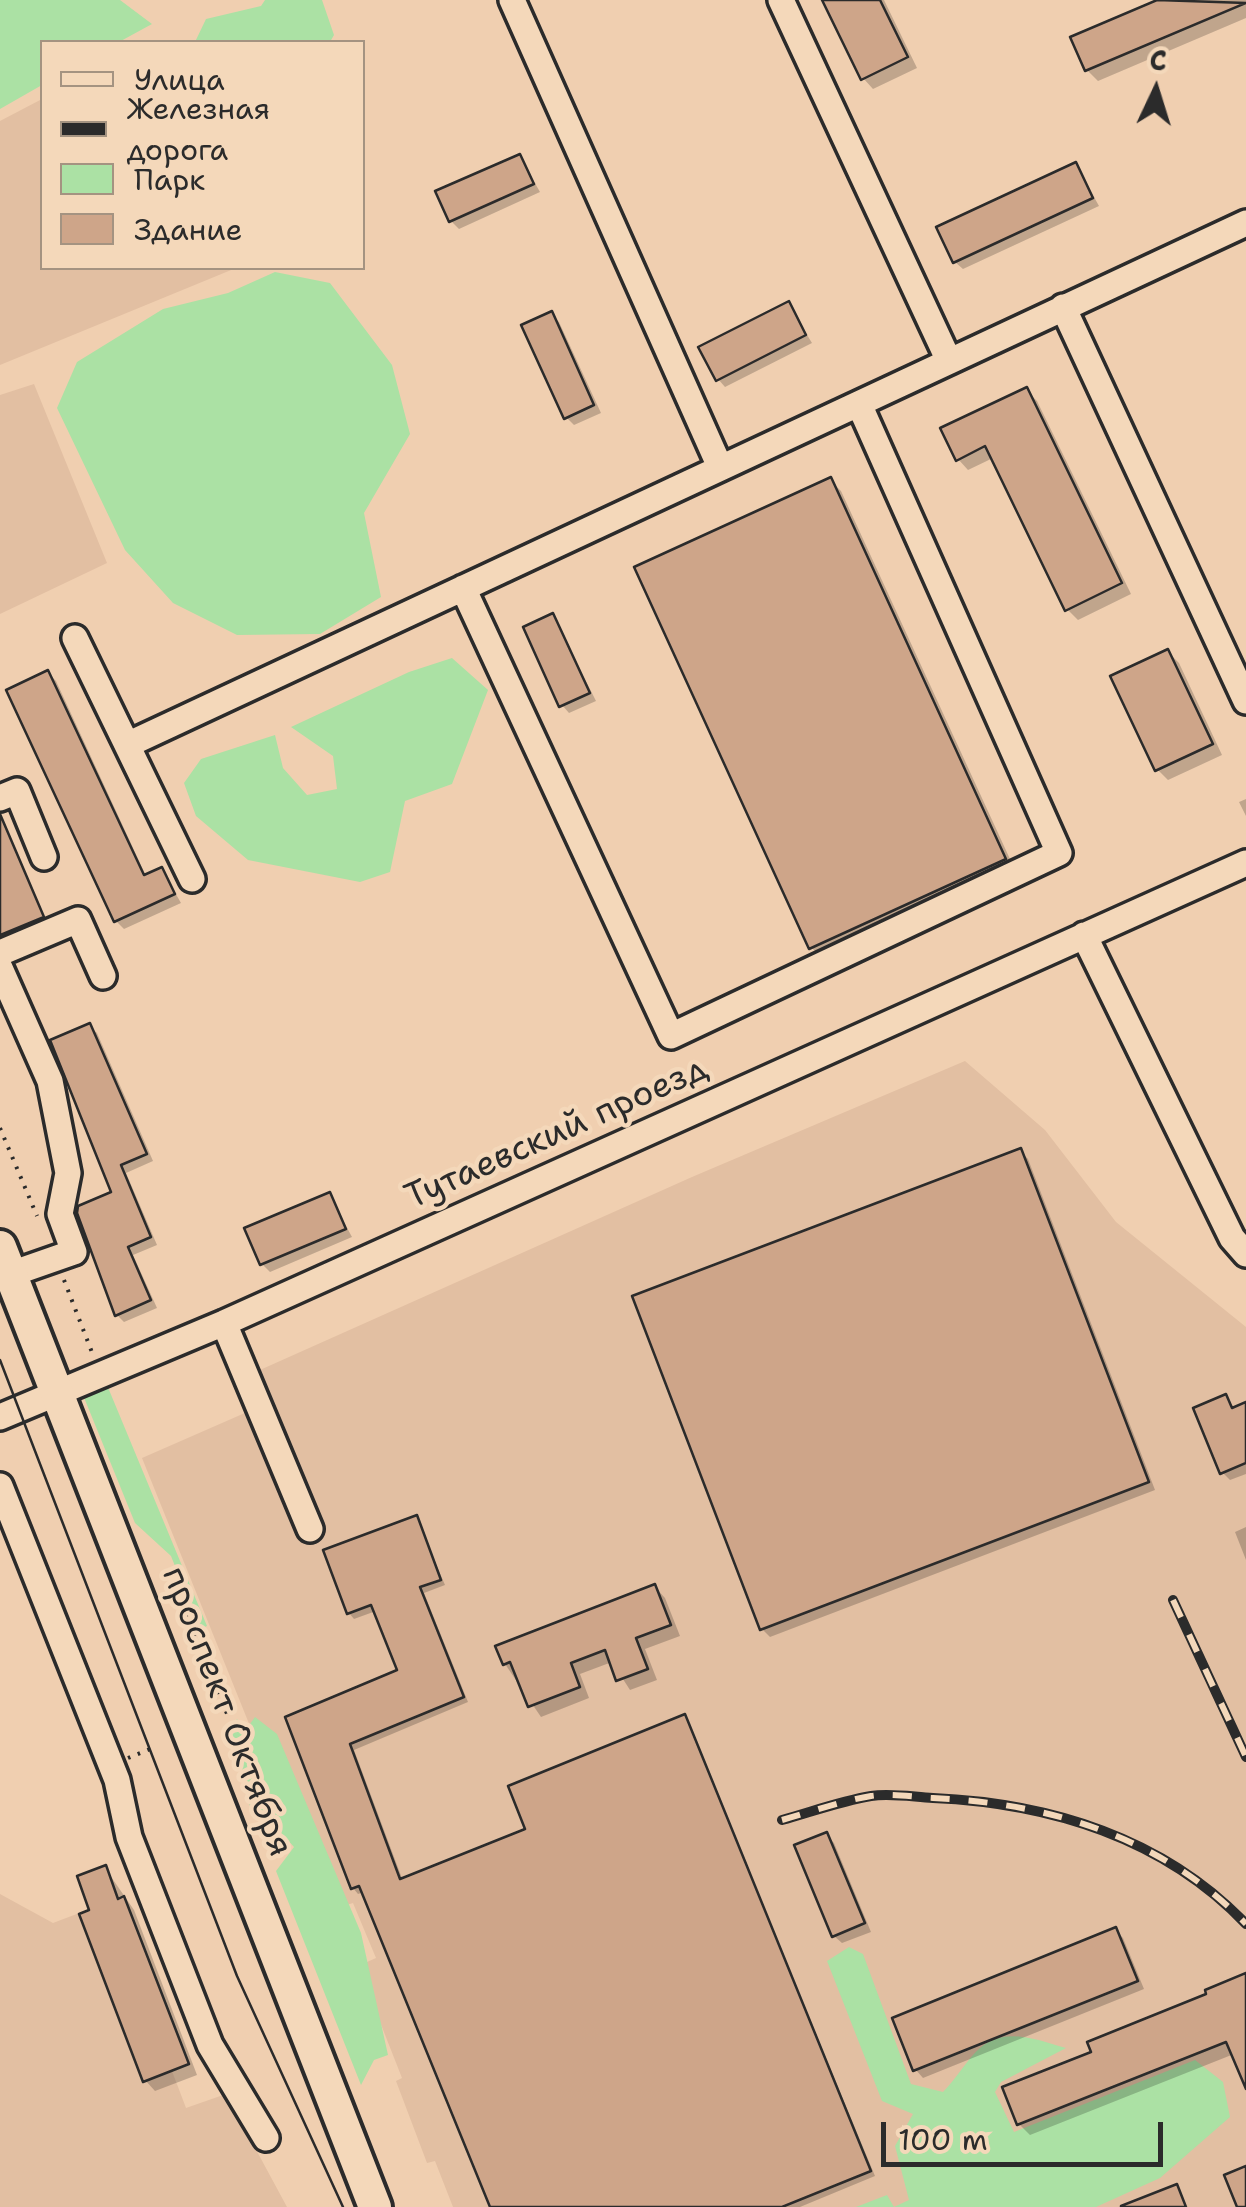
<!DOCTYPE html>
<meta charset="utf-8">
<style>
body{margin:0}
#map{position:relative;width:1246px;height:2207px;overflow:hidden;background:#f0cfb0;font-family:"Shantell Sans",sans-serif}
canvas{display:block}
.legend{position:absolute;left:40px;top:40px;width:325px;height:230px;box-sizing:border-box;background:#f4d8ba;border:2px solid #a49381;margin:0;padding:12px 18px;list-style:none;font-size:30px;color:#2b2b2b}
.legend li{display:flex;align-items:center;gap:20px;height:50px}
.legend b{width:50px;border:2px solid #a49381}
.north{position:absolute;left:1106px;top:40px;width:100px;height:100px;-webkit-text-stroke:8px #f4d8ba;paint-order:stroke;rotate:4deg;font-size:28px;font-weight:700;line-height:40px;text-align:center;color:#2b2b2b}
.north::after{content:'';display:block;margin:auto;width:35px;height:45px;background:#2b2b2b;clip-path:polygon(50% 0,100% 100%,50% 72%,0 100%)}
.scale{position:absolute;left:881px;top:2122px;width:282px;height:45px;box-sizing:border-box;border:5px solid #2b2b2b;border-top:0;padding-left:12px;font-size:30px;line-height:35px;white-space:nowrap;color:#2b2b2b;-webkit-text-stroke:8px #f4d8ba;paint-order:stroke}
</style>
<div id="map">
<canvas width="1246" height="2207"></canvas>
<ul class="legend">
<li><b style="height:12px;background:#f4d8ba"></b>Улица</li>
<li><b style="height:12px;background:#2b2b2b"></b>Железная дорога</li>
<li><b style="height:28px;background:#abe1a4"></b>Парк</li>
<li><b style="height:28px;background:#cea589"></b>Здание</li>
</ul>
<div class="north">С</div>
<div class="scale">100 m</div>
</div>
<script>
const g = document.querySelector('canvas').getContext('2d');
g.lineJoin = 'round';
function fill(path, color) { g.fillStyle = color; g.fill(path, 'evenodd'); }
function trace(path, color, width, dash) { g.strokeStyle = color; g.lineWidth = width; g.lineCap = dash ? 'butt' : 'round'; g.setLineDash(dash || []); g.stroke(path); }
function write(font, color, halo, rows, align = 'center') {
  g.font = font + ' "Shantell Sans",sans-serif'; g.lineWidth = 9; g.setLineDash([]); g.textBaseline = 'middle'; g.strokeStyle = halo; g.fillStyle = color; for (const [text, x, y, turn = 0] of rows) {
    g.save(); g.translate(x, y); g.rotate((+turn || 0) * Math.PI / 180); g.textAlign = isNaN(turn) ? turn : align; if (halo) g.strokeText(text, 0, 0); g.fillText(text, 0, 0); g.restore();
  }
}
fill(new Path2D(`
 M42 99V268H236L0 365V121Z
 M34 384 107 563 0 614V395Z
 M965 1061 1045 1130 1116 1222 1246 1327V2207H453L435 2161 427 2163 396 2081 402 2078 358 1966 376 1958 353 1903 337 1908 256 1741 142 1458 254 1409 242 1378 692 1177Z
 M0 1894 53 1923 124 1896 189 2064 172 2071 186 2108 226 2094 287 2207H0Z`), '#e2bfa2');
fill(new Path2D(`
 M0 0H120L152 24 119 42H42V85L0 109Z
 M265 0H322L334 35 330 42H195L206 19 261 6Z
 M275 272 330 283 392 365 410 434 364 513 381 597 320 634 237 635 173 603 125 550 57 408 77 362 163 309 228 293Z
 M452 658 488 690 452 784 405 801 390 872 360 882 248 860 196 816 184 783 201 759 275 735 283 768 307 795 337 789 333 756 291 727 409 672Z
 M107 1385 207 1626 200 1629 171 1556 135 1523 83 1395Z
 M255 1717 277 1734 361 1933 388 2055 374 2060 361 2085 276 1871 294 1847 273 1824 252 1817 244 1776 226 1736 237 1719 245 1731Z
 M849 1947 863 1954 911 2084 943 2092C956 2079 969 2057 980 2048 1005 2026 1038 2040 1066 2048L1001 2082 995 2092 1014 2132 1195 2060 1223 2082 1230 2117 1160 2178 1096 2207H856L887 2195 894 2207 909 2200 895 2146 913 2114 882 2101 827 1961Z`), '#abe1a4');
fill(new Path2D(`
 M825 0H884L917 68 873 89 863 78Z
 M1164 0H1246V18L1098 81 1087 70 1073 38Z
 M520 157 540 192 459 229 451 221Z
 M1076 165 1099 206 963 269 955 262Z
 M788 304 812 343 725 387 718 379Z
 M551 314 559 322 601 413 574 425 566 417Z
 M1026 390 1037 401 1131 594 1078 620 1067 609 993 458 968 470 958 459Z
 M830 480 841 491 1015 870 822 958 811 947Z
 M553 616 596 701 569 713 562 705Z
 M1168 652 1179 663 1222 755 1168 780 1157 769Z
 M48 673 56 681 146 876 162 870 181 903 124 929 116 921 10 691Z
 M1246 799V816L1239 802Z
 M0 817 44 918 3 936 0 932Z
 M89 1026 97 1033 153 1161 126 1173 157 1245 133 1255 157 1308 124 1322 117 1315 114 1194Z
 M1020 1151 1028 1159 1155 1490 770 1637 762 1629Z
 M329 1195 352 1237 270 1272 262 1264Z
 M1226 1397 1235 1409 1246 1405V1474L1230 1480 1222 1472Z
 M416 1518 445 1585 424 1593 468 1702 354 1750 403 1881 528 1830 684 1717 875 2176 800 2207H492L364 1892 358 1894 353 1888 288 1718 400 1671 376 1611 354 1619 349 1613Z
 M1246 1527V1560L1235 1532Z
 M655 1587 665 1598 680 1636 645 1649 657 1680 630 1690 612 1662 580 1674 589 1698 541 1717 505 1664Z
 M826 1835 834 1843 871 1932 842 1943 834 1936Z
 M105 1868 134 1910 197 2075 155 2091 145 2080Z
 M1115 1930 1123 1938 1144 1989 923 2078 916 2070 895 2019Z
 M1246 1976V2084L1234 2054 1030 2135 1019 2124 1095 2053Z`), '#0003');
const building = new Path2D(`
 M822 0H880L908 57 861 80Z
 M1157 0 1246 3 1085 71 1070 37Z
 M520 154 534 184 449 222 435 191Z
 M1076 162 1093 198 953 263 936 227Z
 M789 301 806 335 716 381 698 347Z
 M552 311 594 405 564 419 521 325Z
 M1027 387 1122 583 1065 611 985 446 956 461 940 428Z
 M831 477 1006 859 809 949 634 567Z
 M553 613 590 693 559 707 523 627Z
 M1168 649 1213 744 1155 771 1110 676Z
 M48 670 144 875 162 867 175 894 114 922 6 690Z
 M0 814 44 917 0 935Z
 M90 1023 147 1154 121 1165 151 1237 128 1247 151 1300 115 1316 77 1213 78 1206 111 1192 50 1040Z
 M1021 1148 1149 1482 760 1630 632 1296Z
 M330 1192 346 1229 260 1265 244 1228Z
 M1226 1394 1232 1408 1246 1402V1463L1220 1474 1193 1408Z
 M417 1515 441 1580 420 1587 464 1697 350 1744 400 1879 525 1829 508 1786 685 1714 871 2171 782 2207H490L359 1886 351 1889 285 1717 397 1670 371 1605 347 1614 323 1550Z
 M655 1584 671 1625 636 1638 648 1669 616 1681 605 1650 571 1663 580 1687 528 1707 510 1662 503 1665 495 1646Z
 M827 1832 865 1923 832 1937 794 1845Z
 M106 1865 118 1899 124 1896 189 2064 143 2082 79 1914 89 1910 77 1876Z
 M1116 1927 1138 1981 913 2071 892 2018Z
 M1246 1973V2089L1226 2042 1017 2125 1002 2087 1091 2052 1087 2042 1206 1994 1205 1990Z
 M1246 2166V2207H1237L1224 2175Z
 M1177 2184 1186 2207H1121V2206Z`);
fill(building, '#cea589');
trace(building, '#2b2b2b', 2.5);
const minor = new Path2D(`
 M512 0 720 467
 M781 0 949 361
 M1063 307 1246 701
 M463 588 671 1036 1059 853 859 404
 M75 638 127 745 1246 223
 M127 745 192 879
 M0 798 17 791 44 857
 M1084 935 1232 1238 1246 1254
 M0 953 78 920 103 976
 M0 968 50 1081 68 1173 60 1214 74 1252 11 1274
 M224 1323 310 1529
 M0 1417 224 1323 1246 863
 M0 1486 117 1780 129 1837 210 2045 266 2138`);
const major = new Path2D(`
 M0 1247 375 2207`);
trace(minor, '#2b2b2b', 32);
trace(major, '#2b2b2b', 40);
trace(new Path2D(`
 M0 1128 37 1216
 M64 1280 93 1355
 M174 1585 230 1721
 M128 1758 150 1749`), '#2b2b2b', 4, [2.5, 8]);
trace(minor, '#f4d8ba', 25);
trace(major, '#f4d8ba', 32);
trace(new Path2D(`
 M0 1360 237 1976 343 2207`), '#2b2b2b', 2.5);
const rail = new Path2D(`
 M1173 1600 1246 1757
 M782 1820C811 1812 841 1801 871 1796 891 1793 913 1797 933 1798 1050 1803 1164 1838 1246 1924`);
trace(rail, '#2b2b2b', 10);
trace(rail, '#f4d8ba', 6, [19]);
write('35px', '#2b2b2b', '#f4d8ba', [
 ["Тутаевский проезд",557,1134,-24],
 ["проспект Октября",226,1712,69]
]);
</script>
